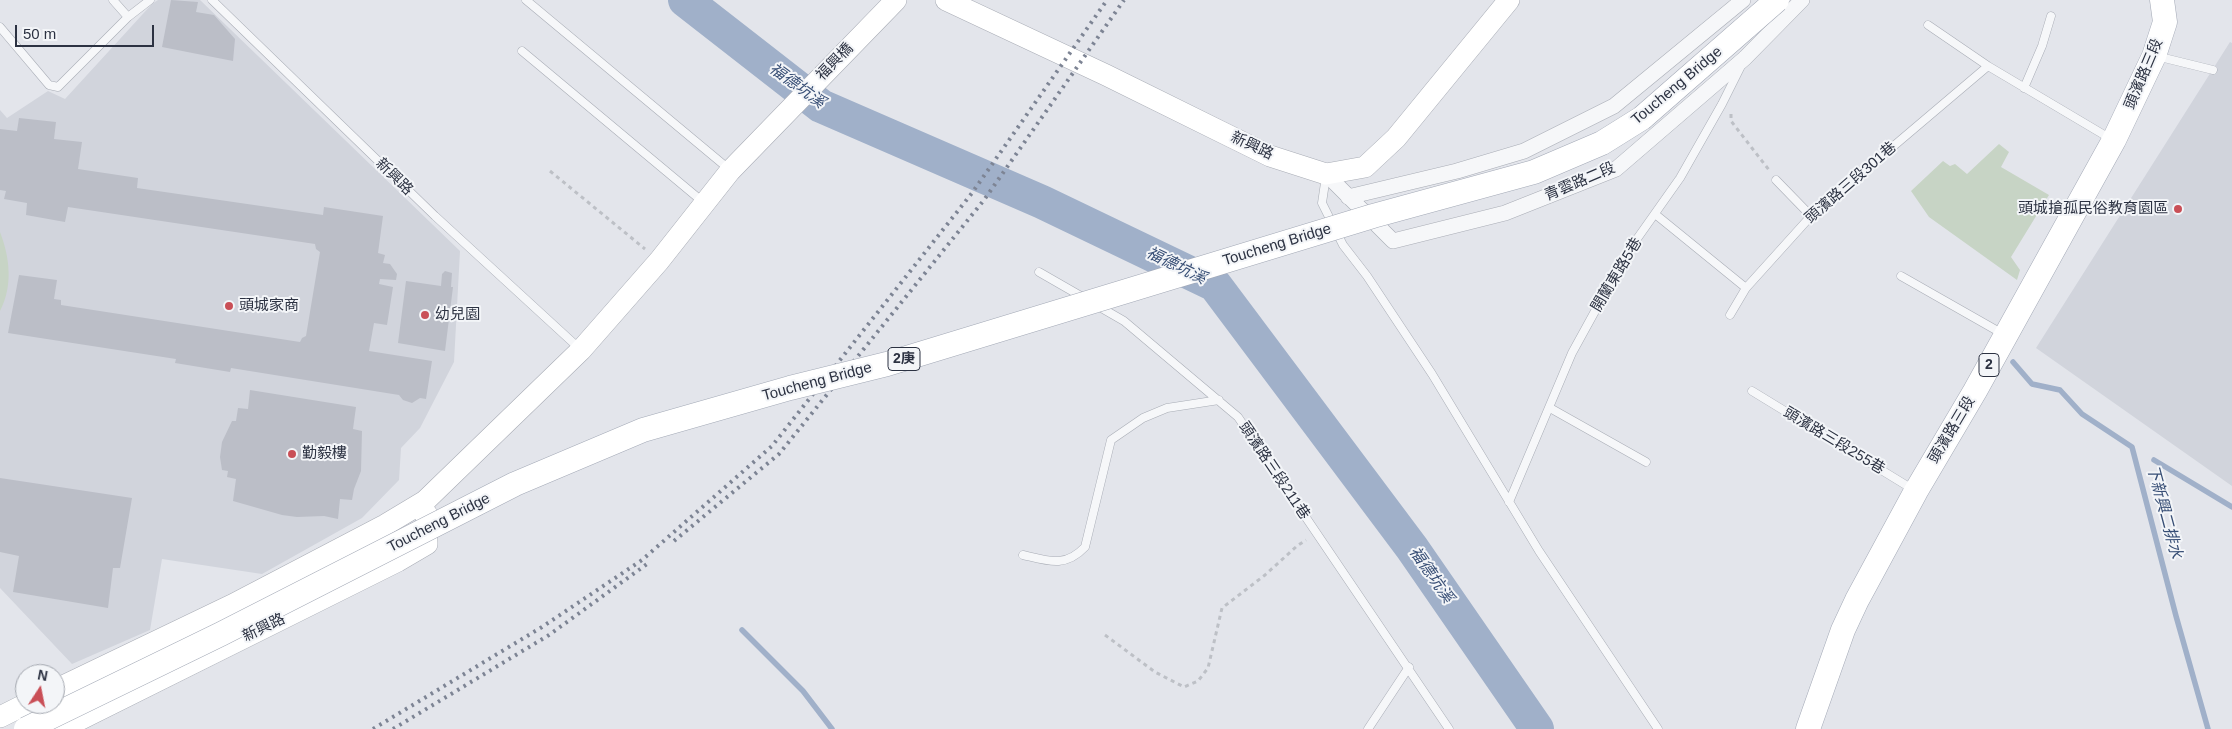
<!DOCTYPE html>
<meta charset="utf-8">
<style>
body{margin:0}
#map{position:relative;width:2232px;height:729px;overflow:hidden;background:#e3e5eb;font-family:Arial,sans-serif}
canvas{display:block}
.north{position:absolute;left:15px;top:664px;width:50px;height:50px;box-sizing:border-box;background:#f3f5f8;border:1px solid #a3a7af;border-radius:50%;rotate:11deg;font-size:14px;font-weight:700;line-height:20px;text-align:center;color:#2c3242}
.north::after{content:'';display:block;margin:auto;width:18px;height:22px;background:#c94f57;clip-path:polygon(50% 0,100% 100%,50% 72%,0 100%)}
.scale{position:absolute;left:15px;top:25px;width:139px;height:22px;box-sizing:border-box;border:2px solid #2c3242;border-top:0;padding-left:6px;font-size:15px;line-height:18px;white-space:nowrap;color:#2c3242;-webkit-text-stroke:4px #f3f5f8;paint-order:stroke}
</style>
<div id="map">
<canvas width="2232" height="729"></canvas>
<div class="north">N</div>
<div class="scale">50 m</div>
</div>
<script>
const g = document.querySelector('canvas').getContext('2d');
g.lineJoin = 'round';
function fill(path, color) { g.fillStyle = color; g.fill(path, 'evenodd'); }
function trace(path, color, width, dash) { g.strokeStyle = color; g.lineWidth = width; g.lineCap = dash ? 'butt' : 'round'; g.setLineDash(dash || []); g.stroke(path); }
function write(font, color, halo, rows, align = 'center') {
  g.font = font + ' Arial,"Noto Sans TC",sans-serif'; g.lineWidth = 4; g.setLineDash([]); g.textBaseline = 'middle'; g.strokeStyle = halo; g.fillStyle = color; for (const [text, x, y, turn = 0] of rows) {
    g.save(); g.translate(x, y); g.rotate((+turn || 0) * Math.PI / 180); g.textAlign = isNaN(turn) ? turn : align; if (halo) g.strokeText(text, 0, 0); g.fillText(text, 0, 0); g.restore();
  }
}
fill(new Path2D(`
 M158 0H200L460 251 454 362 420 428 401 448 399 480 362 518 262 574 162 559 150 630 72 664 0 588V110L7 118 48 91 65 99 152 4Z
 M2230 42 2232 43V486L2036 348Z`), '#d1d4dc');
fill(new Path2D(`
 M1999 144 2009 152 2001 167 2049 195 2011 257 2020 270 2017 280 1929 217 1911 191 1943 161 1950 166 1955 164 1967 174Z
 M0 232C10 258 13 286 0 311Z`), '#c7d4c5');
trace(new Path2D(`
 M2013 362 2032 384 2060 390 2082 414 2132 447 2176 616 2208 729
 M2154 460 2232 507
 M742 630 803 691 832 729`), '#a0b0c9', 5.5);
trace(new Path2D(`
 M685 0 821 106 1042 202 1215 285 1412 548 1537 729`), '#a0b0c9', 34);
fill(new Path2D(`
 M171 0 198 2 196 12 214 15 235 39 233 61 162 47Z
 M19 118 56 122 54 139 82 142 78 169 138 178 137 188 323 215 324 207 383 216 378 253 385 255 383 263 390 264 397 274 396 280 380 279 379 284 393 287 387 325 374 323 369 351 432 361 426 399 420 398 412 403 403 400 399 395 231 368 230 372 175 363 176 359 8 333 19 275 57 280 54 299 61 300V305L300 342 302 338 306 336 320 252 316 249 315 244 68 207 65 222 26 215 27 203 4 199 6 191 0 190V129L17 131Z
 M445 271 452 273 451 287H453L445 351 398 343 406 281 441 286 442 274Z
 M250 390 356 407 353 429 362 431 361 471 354 489 352 500 340 499 338 519 324 516 297 517 282 515 233 501 236 479 227 477 228 471 222 470 220 457 222 442 232 421H236L238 408 248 409Z
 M0 478 132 498 120 568H113L108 608 13 592 19 556 0 552Z`), '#bbbec7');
const lane = new Path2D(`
 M113 0 128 17
 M212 0 435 216 581 350
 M526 0 730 170
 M1928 25 1988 66 2111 139
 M0 27 49 85 58 87 128 17 150 0
 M522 51 703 202
 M2156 56 2213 70
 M2024 88 2042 46 2051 16
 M1326 176 1322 203 1343 245 1367 276 1432 374 1539 551 1658 729
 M1776 180 1811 216
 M1655 214 1746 288
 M1039 272 1086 299
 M1901 276 2003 334
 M1098 306 1124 321 1238 417 1449 729
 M1730 315 1746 288 1811 216 1988 66
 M1752 391 1914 490
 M1550 408 1646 462
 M1509 502 1572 353 1627 253 1680 178 1722 104 1740 68
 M1023 555C1048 561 1065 568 1085 547L1111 440 1143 418 1167 408 1219 400
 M1368 729 1409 667`);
const street = new Path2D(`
 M1326 174 1393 241 1505 213 1616 169 1745 58 1802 0
 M1348 197 1457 171 1524 151 1614 106 1743 0`);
const secondary = new Path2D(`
 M946 0 1106 75 1270 156 1326 174 1365 167 1396 138 1509 0
 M55 690 232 605 385 525 425 501 581 350 659 261 730 171 896 0
 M0 717 26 704
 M61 729 398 561 427 544 426 513`);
const primary = new Path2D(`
 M1808 729 1843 630 1857 600 1916 491 1975 391 2114 140 2154 56 2165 22 2162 0`);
trace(lane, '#a8acb5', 9);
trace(street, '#a8acb5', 16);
trace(secondary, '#a8acb5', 22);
trace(primary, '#a3a9b6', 25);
trace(new Path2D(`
 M1731 114V121L1769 170
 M550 171 645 249
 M1105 635 1155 672 1184 687 1198 681 1208 668 1222 608 1265 575 1297 546 1306 540`), '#bdc0c6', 3, [4, 4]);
trace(lane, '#f6f7f9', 8);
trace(street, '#f6f7f9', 15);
trace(secondary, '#fff', 21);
trace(primary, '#fff', 24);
trace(new Path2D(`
 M674 541 779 454 984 200 1124 0
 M373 729 542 627 642 560 772 446 972 193 1107 0
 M393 729 549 635 647 564`), '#7d8494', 4, [2.5, 5]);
const primaryBridge = new Path2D(`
 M26 729 221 634 515 484 643 430 790 388 887 364 1373 216 1534 172 1602 143 1642 118 1777 0`);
trace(primaryBridge, '#a3a9b6', 25, []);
trace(primaryBridge, '#fff', 24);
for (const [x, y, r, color] of [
 [2178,209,5,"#c94f57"],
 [229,306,5,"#c94f57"],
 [425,315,5,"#c94f57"],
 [292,454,5,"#c94f57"]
]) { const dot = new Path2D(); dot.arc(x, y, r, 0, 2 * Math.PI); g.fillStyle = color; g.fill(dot); trace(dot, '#f3f5f8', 2); }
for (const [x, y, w] of [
 [904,359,32],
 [1989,365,20]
]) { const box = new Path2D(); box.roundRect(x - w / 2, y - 11.5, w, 23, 4); g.fillStyle = '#f3f5f8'; g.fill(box); trace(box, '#2c3242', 1); }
write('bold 14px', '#2c3242', null, [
 ["2庚",904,359],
 ["2",1989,365]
]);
write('15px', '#2c3242', '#f3f5f8', [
 ["福興橋",835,62,-46],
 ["頭濱路三段",2144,74,-67],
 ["Toucheng Bridge",1677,86,-40],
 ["新興路",1252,146,25],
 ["新興路",394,177,44],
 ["青雲路二段",1580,182,-23],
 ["頭濱路三段301巷",1851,183,-41],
 ["Toucheng Bridge",1277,245,-17],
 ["開蘭東路5巷",1617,275,-59],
 ["Toucheng Bridge",817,382,-15],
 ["頭濱路三段",1952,430,-59],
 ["頭濱路三段255巷",1834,441,31],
 ["頭濱路三段211巷",1274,471,56],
 ["Toucheng Bridge",439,523,-27],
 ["新興路",264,628,-26]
]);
write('15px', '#2c3242', '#f3f5f8', [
 ["頭城搶孤民俗教育園區",2168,209,"right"],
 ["頭城家商",239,306],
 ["幼兒園",435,315],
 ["勤毅樓",302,454]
], 'left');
write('italic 16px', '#374e75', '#f3f5f8', [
 ["福德坑溪",797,86,36],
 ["福德坑溪",1176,266,26],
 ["下新興二排水",2164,512,75],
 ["福德坑溪",1431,575,55]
]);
</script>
